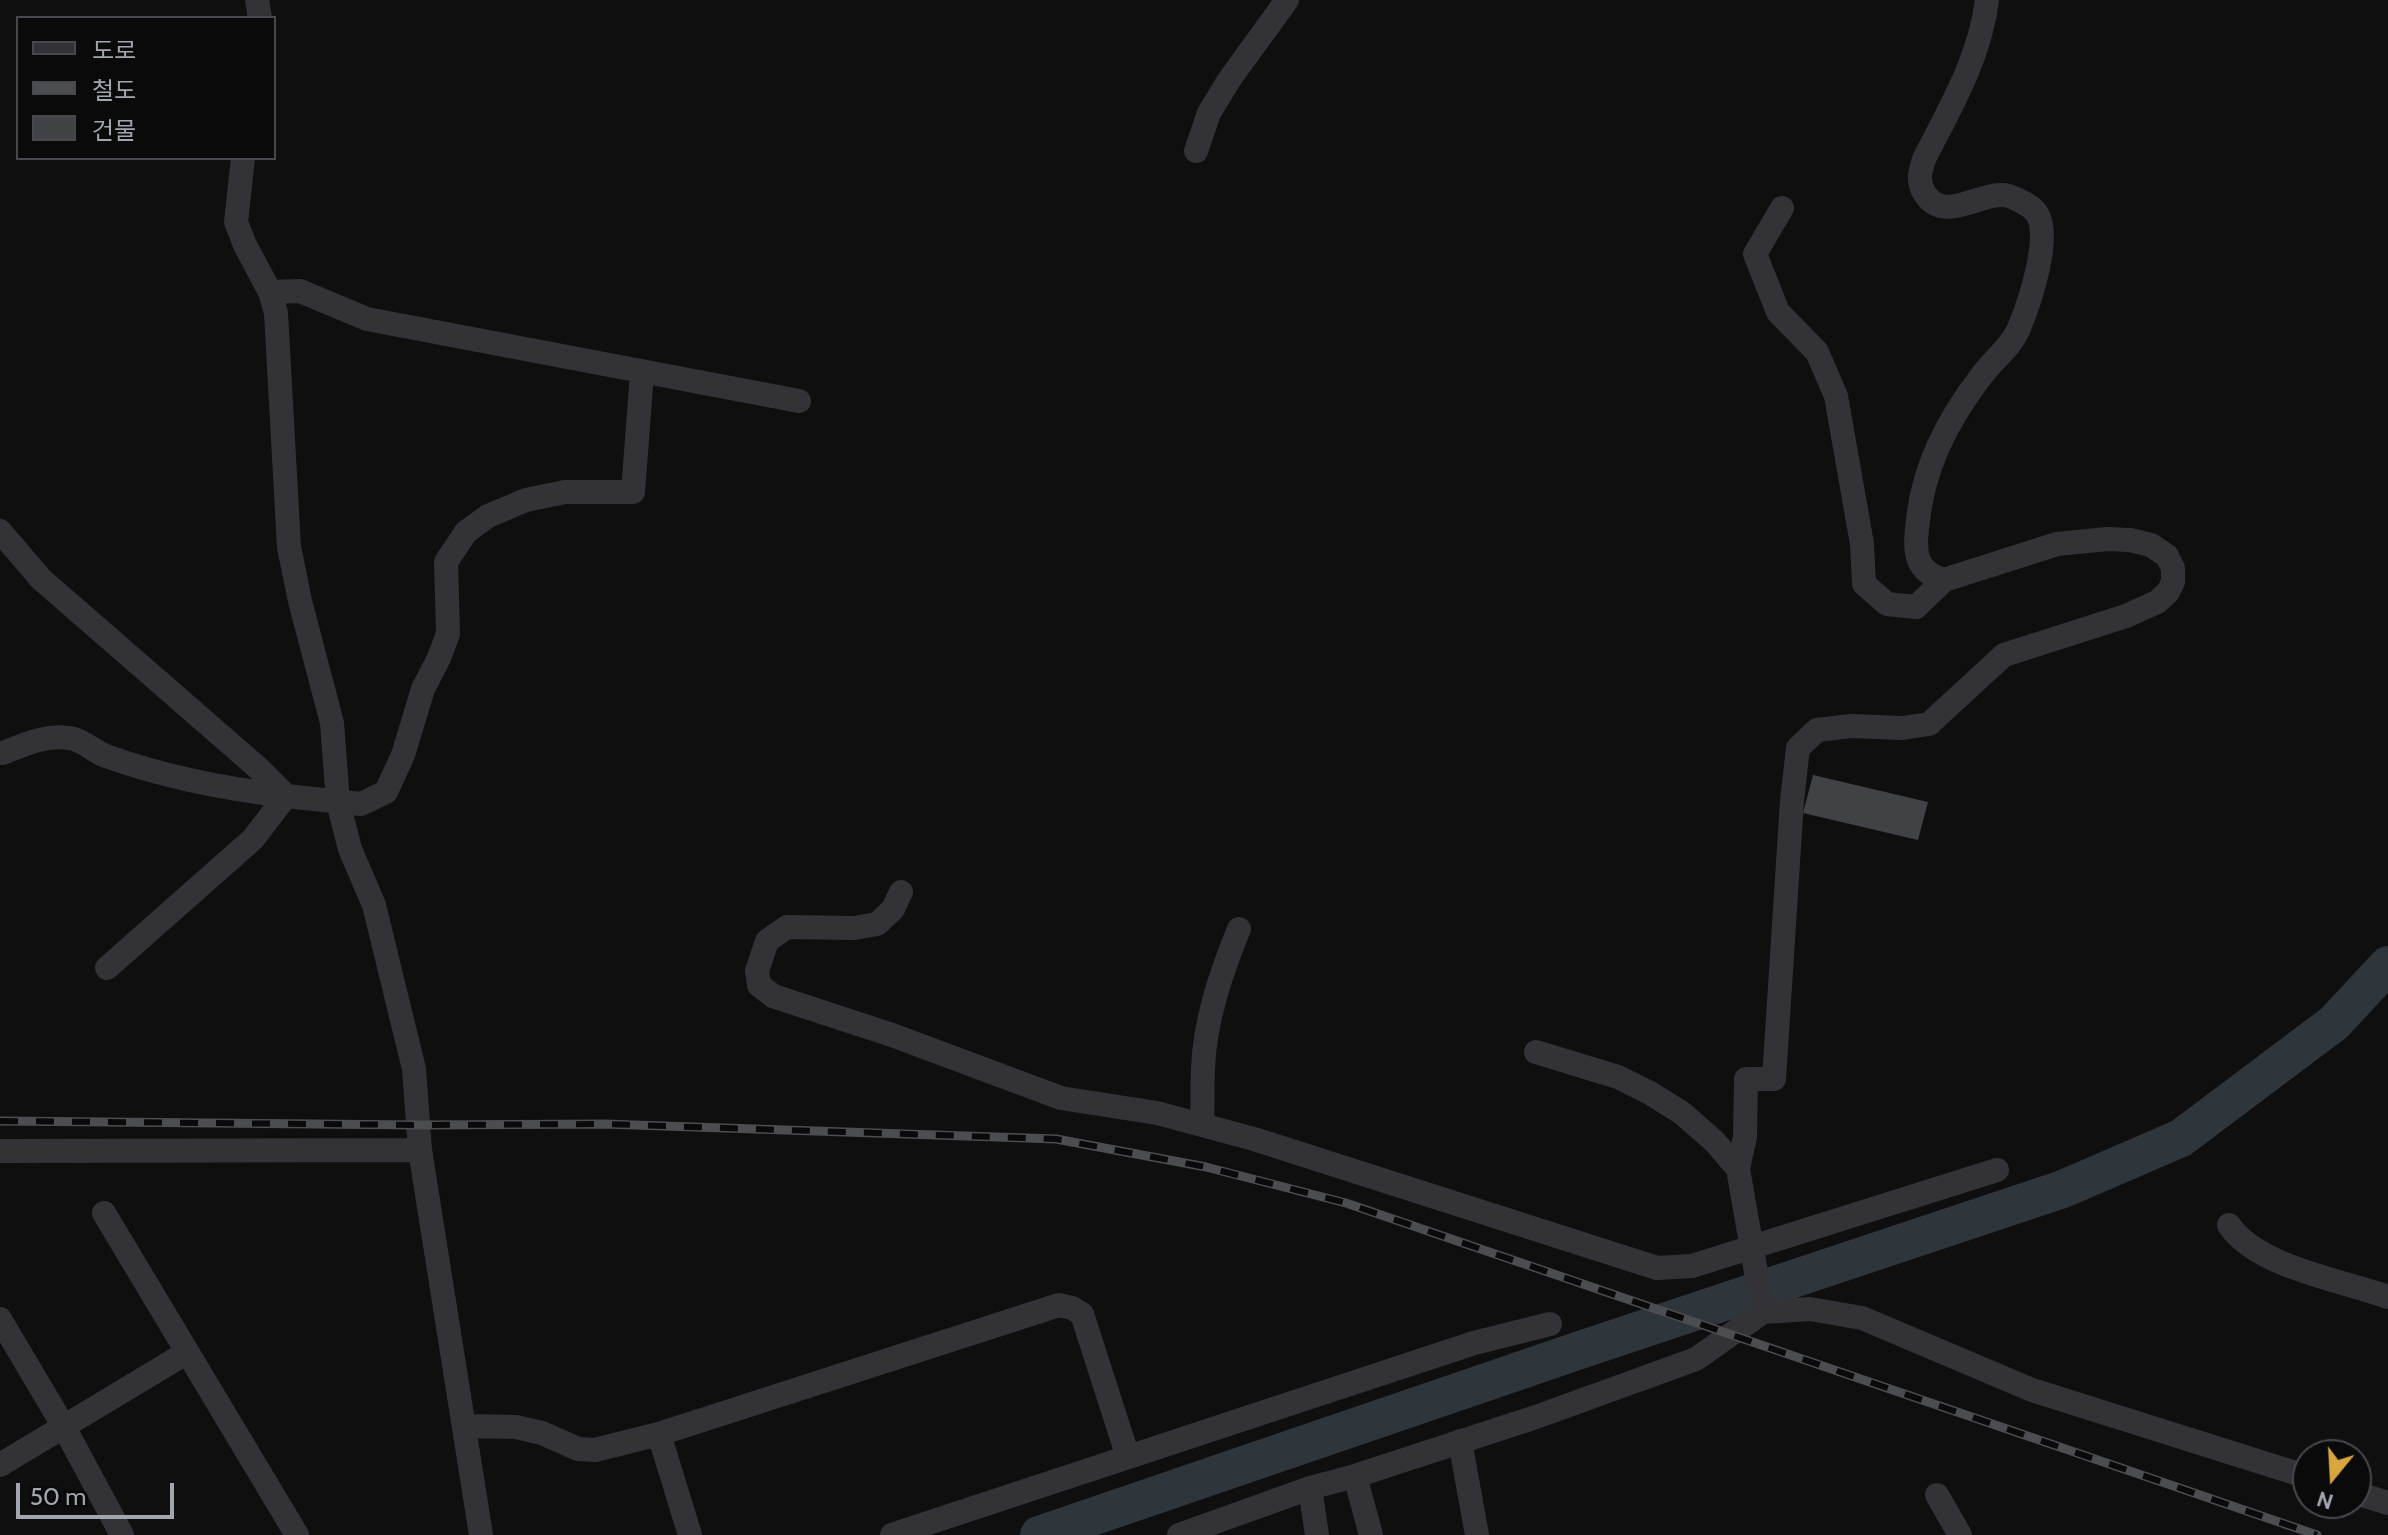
<!DOCTYPE html>
<meta charset="utf-8">
<style>
body{margin:0}
#map{position:relative;width:2388px;height:1535px;overflow:hidden;background:#0f0f10;font-family:Cabin,"Noto Sans KR",sans-serif}
canvas{display:block}
.legend{position:absolute;left:16px;top:16px;width:260px;height:144px;box-sizing:border-box;background:#0a0a0b;border:2px solid #47484d;margin:0;padding:10px 14px;list-style:none;font-size:24px;color:#a2a6af}
.legend li{display:flex;align-items:center;gap:16px;height:40px}
.legend b{width:40px;border:2px solid #47484d}
.north{position:absolute;left:2292px;top:1439px;width:80px;height:80px;box-sizing:border-box;background:#0a0a0b;border:2px solid #47484d;border-radius:50%;rotate:198deg;font-size:22px;font-weight:700;line-height:32px;text-align:center;color:#a2a6af}
.north::after{content:'';display:block;margin:auto;width:28px;height:36px;background:#d8a63f;clip-path:polygon(50% 0,100% 100%,50% 72%,0 100%)}
.scale{position:absolute;left:16px;top:1483px;width:158px;height:36px;box-sizing:border-box;border:4px solid #a2a6af;border-top:0;padding-left:10px;font-size:24px;line-height:28px;white-space:nowrap;color:#a2a6af;-webkit-text-stroke:6px #0a0a0b;paint-order:stroke}
</style>
<div id="map">
<canvas width="2388" height="1535"></canvas>
<ul class="legend">
<li><b style="height:10px;background:#333337"></b>도로</li>
<li><b style="height:10px;background:#4c4d51"></b>철도</li>
<li><b style="height:22px;background:#414245"></b>건물</li>
</ul>
<div class="north">N</div>
<div class="scale">50 m</div>
</div>
<script>
const g = document.querySelector('canvas').getContext('2d');
g.lineJoin = 'round';
function trace(path, color, width, dash) { g.strokeStyle = color; g.lineWidth = width; g.lineCap = dash ? 'butt' : 'round'; g.setLineDash(dash || []); g.stroke(path); }
function fill(path, color) { g.fillStyle = color; g.fill(path, 'evenodd'); }
trace(new Path2D(`
 M1039 1535 1586 1348 2063 1189 2181 1138 2334 1023 2388 965`), '#2e353b', 38);
fill(new Path2D(`
 M1813 775 1928 802 1918 840 1803 813Z`), '#414245');
trace(new Path2D(`
 M257 0 260 18
 M1196 151 1209 113 1229 80 1287 0
 M243 158 236 222 245 245 270 292 276 313 289 547 300 601 332 723 338 802 350 849 374 905 414 1069 420 1150 481 1535
 M270 292 300 291 367 319 799 401
 M0 531 41 579 257 767 286 796 361 804 386 792 403 755 423 689 439 658 448 634 446 562 466 532 488 516 526 500 565 492H633L642 373
 M1944 580C1917 572 1914 555 1917 529 1922 469 1946 422 1982 375 1994 359 2012 346 2019 328 2029 304 2054 232 2035 211 2029 205 2017 199 2009 196 1982 189 1945 225 1925 194 1917 182 1920 172 1924 159 1950 108 1980 58 1987 0
 M3 753C25 744 49 733 74 739 85 742 95 752 106 756 164 777 226 789 286 796
 M901 892 893 909 877 924 854 928 787 927 767 941 757 971 759 985 773 996 892 1035 1061 1098 1157 1113 1254 1139 1657 1268 1692 1266 1997 1170
 M107 968 253 839 286 796
 M1536 1052 1618 1077 1650 1093 1682 1113 1715 1142 1738 1169 1763 1312
 M1202 1125C1203 1106 1202 1087 1203 1068 1205 1020 1221 973 1239 929
 M0 1151 420 1150
 M1738 1169 1745 1137 1746 1079H1774L1792 801 1798 748 1817 730 1851 726 1902 728 1929 724 2004 655 2126 616 2157 602 2168 592 2173 582V568L2167 556 2151 545 2130 540 2107 539 2057 544 1944 580 1916 607 1887 604 1864 584 1862 544 1836 396 1817 352 1778 312 1755 254 1782 208
 M104 1213 297 1535
 M2229 1225C2257 1267 2341 1280 2388 1297
 M0 1319 64 1427 122 1535
 M464 1426 516 1427 542 1433 578 1449 595 1450 659 1434 1059 1305 1072 1308 1082 1314 1128 1457
 M659 1434 690 1535
 M1460 1441 1477 1535
 M0 1465 186 1353
 M1355 1476 1371 1535
 M1310 1488 1317 1535
 M2356 1493 2388 1503
 M1937 1495 1960 1535
 M892 1535 1474 1343 1550 1324
 M1179 1535 1310 1488 1355 1476 1536 1417 1696 1359 1763 1312 1810 1309 1862 1318 2032 1390 2308 1477`), '#333337', 24);
const rail = new Path2D(`
 M0 1121 419 1125 604 1124 1056 1139 1206 1167 1346 1203 2317 1535`);
trace(rail, '#4c4d51', 9);
trace(rail, '#0a0a0b', 6, [18]);
</script>
